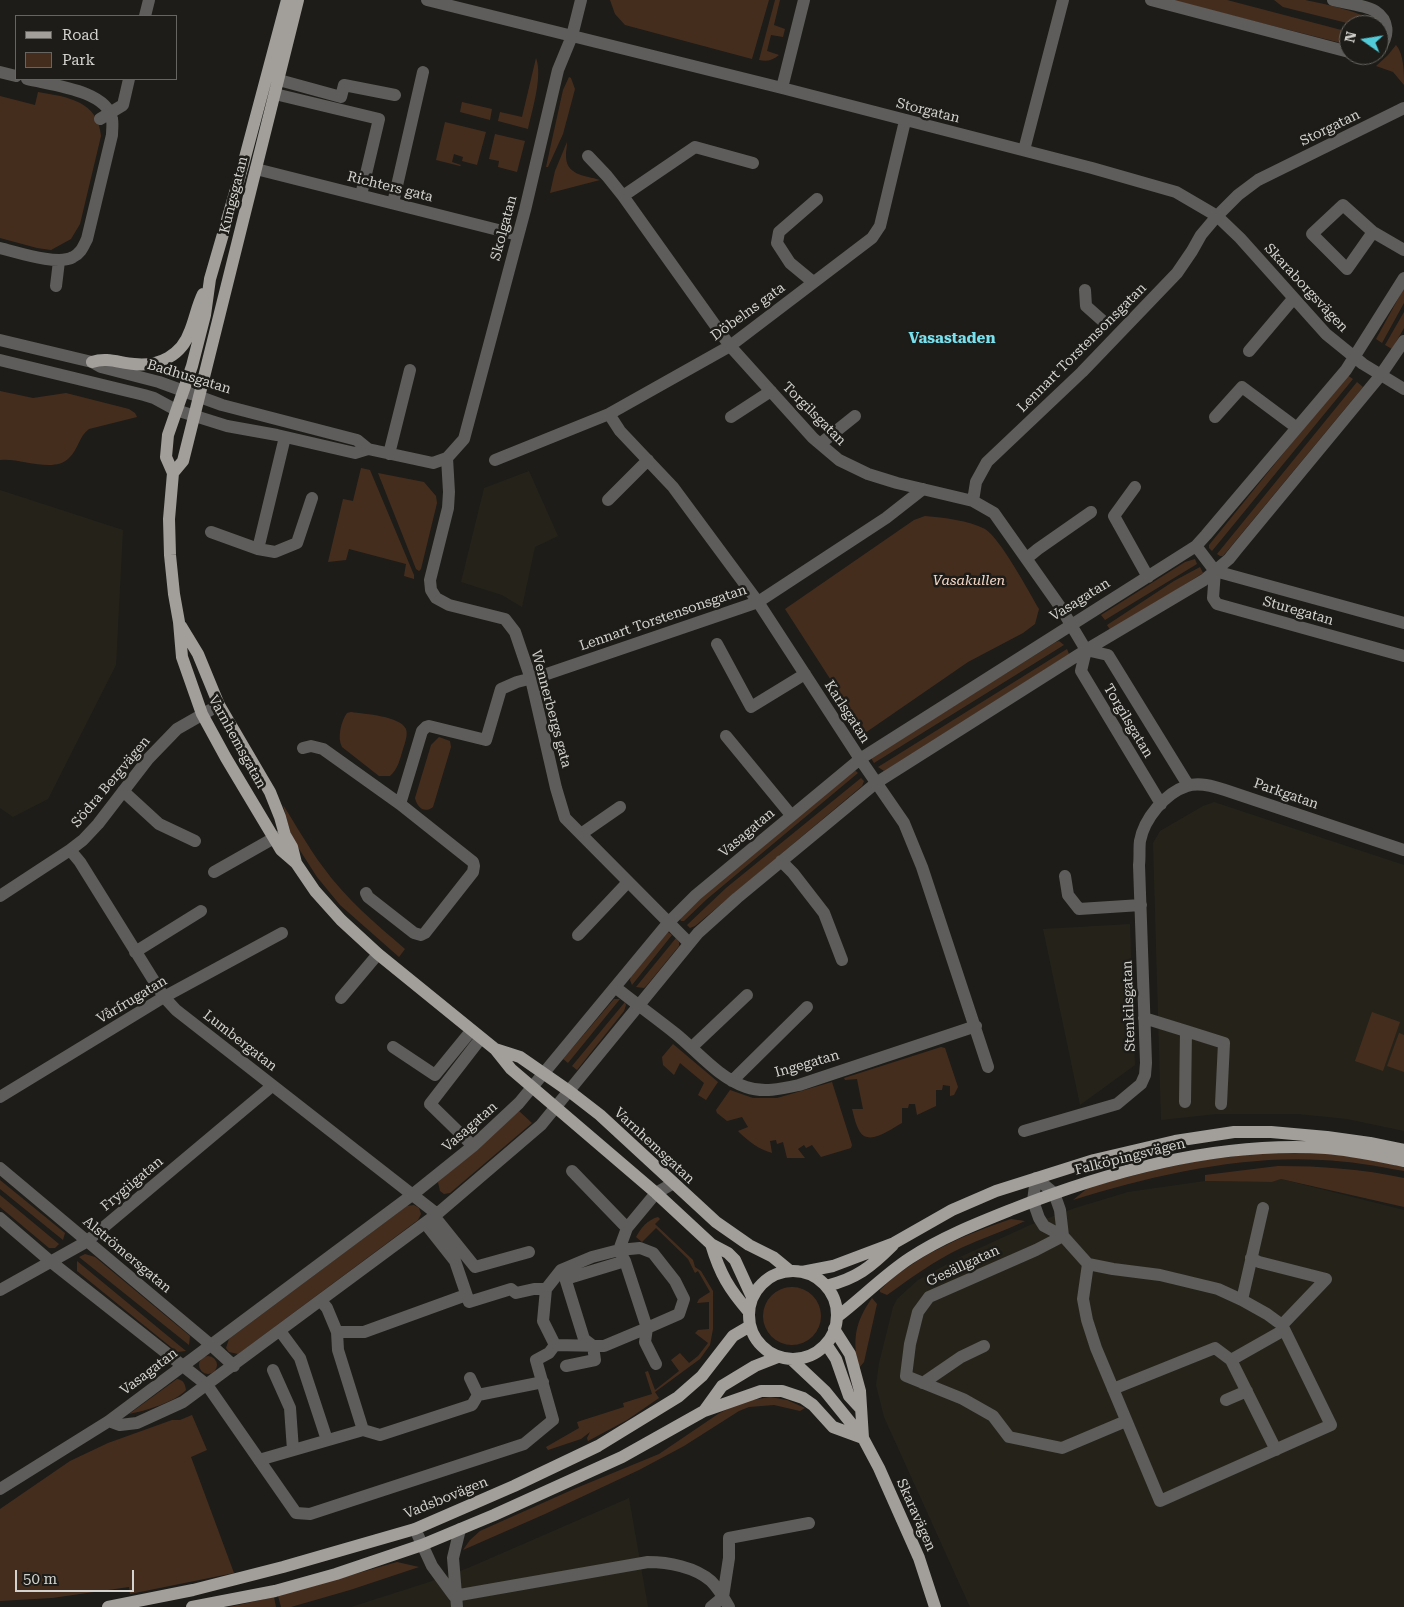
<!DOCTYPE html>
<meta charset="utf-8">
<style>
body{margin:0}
#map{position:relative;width:1404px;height:1607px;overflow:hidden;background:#1d1c18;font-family:"Roboto Serif",serif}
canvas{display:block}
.legend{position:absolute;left:15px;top:15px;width:162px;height:65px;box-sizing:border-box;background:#1d1c18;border:1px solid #666561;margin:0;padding:6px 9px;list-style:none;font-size:15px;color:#d3d2cf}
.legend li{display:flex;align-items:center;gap:10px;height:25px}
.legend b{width:25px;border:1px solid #666561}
.north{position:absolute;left:1339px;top:15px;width:50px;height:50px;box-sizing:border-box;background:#1d1c18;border:1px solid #666561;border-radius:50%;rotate:283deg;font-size:14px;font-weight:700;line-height:20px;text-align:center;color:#d3d2cf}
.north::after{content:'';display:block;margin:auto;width:18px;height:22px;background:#52cbd9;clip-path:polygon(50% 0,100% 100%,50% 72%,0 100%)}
.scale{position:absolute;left:15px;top:1570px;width:119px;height:22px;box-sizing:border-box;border:2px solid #d3d2cf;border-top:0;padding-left:6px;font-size:15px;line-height:18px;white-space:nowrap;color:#d3d2cf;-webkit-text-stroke:4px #1d1c18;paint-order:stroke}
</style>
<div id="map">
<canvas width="1404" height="1607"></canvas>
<ul class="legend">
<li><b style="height:6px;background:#a29f9b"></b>Road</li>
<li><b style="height:14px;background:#452d1e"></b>Park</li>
</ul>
<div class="north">N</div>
<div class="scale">50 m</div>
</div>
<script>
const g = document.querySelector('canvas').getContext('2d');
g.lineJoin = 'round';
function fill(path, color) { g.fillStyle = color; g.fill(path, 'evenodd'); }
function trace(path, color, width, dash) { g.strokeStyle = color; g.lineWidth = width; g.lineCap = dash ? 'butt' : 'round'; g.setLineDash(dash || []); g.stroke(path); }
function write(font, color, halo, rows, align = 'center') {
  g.font = font + ' "Roboto Serif",serif'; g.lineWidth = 5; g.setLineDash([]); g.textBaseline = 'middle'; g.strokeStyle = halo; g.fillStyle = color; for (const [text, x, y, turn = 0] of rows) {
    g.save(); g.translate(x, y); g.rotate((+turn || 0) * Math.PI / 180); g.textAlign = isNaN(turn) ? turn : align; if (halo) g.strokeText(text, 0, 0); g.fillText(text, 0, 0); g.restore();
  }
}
fill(new Path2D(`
 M529 471 558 536 535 547 522 607 502 595 461 582 484 488Z
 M0 490 123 530 116 665 48 799 13 817 0 808Z
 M1214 802 1404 865V1131L1347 1119 1298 1114H1217L1161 1120 1153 843 1160 831 1203 806Z
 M1130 924 1135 1065 1080 1105 1043 929Z
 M1281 1179 1404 1210V1607H970L884 1417 876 1385 879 1363 893 1307 897 1299 918 1280 960 1257 1030 1225 1075 1208 1128 1192 1205 1181 1272 1182Z
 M629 1498 648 1607H351L429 1582 468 1568Z`), '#252319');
fill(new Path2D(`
 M610 0H769L752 59 625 25 615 14Z
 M775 0H780L774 25 785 29 783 37 771 35 767 51 779 55C773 60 767 62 759 60Z
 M1170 0H1227L1349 32V45Z
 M1274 0C1284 0 1295 0 1305 0 1321 3 1369 13 1377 25H1355L1283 7Z
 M1396 45C1404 54 1404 73 1404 85L1393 72 1376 66 1388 55Z
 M536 58C543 76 532 110 528 129L498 121 500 112 522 117Z
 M569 77 571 78 575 89 563 134 548 167H546L563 90Z
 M38 92C68 97 98 101 101 136L80 224 71 239 51 250 37 248 0 238V96L35 105Z
 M462 102 492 109 490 120 460 112Z
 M445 122 486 132 477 165 462 161 463 157 454 154 452 162 461 165 460 166 436 160Z
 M495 134 525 141 517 172 498 167 499 161 489 159Z
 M567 142C567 147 566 150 566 154 565 176 585 175 600 180L550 193 555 171Z
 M1404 288V303L1382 343 1376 339Z
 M1404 312V328L1392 349 1385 345Z
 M1347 375 1353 379 1212 551 1209 548V545Z
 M1357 382 1363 387 1223 556H1220L1217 554Z
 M0 391 33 398 66 393 129 409 135 413 137 417 89 429C79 436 78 450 69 458 54 474 19 457 0 460Z
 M361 468 370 470 414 575V579L404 576 406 564 349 549 346 560 328 562 343 499 353 501Z
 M378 473 424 482 436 496 437 503 421 569 419 571 416 569Z
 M925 516C944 518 968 520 985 529 1000 538 1029 592 1039 609L1035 624 1023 633 968 662 865 733 785 609 914 520Z
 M1195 559 1197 564 1105 620 1101 615 1185 562Z
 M1200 567 1203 573 1111 631 1107 625 1174 581Z
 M1059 641 1064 645 874 763 871 758 1056 642Z
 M1067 649 1069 654 884 771 878 767Z
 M351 712C365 714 400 716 406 729 408 735 405 743 403 749 400 759 398 769 390 776H379L342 747C337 738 341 721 347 713Z
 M439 737 450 741 451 747 433 807C424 814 417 807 415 798L431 745Z
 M853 768 858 773 707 899 684 921H681L680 919 702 894Z
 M861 778 864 781 862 786 695 926 690 928 687 925 726 888Z
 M283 805C296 825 308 847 323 867 346 899 376 924 405 949L399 957 340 905 317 877 292 838Z
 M668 932 672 935 632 985 630 980 631 976Z
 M676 938 679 942V946L647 985 644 988 636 987Z
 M614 999H620L568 1063 563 1059Z
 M625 1002 626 1005 624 1011 577 1070 572 1066Z
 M1372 1012 1400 1022 1383 1071 1355 1061Z
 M1399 1033 1404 1035V1072L1387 1066Z
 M673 1044 718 1082 706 1100 698 1095 704 1083 680 1063 674 1075 663 1065 662 1057Z
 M941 1047 945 1048 958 1087 954 1095 950 1096V1086L943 1085 942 1090H936V1106L917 1115 915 1104H909L908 1108H902V1123C891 1129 869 1146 860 1132 856 1126 854 1116 852 1109H863L857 1079 845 1080 844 1078Z
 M832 1082 852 1145 851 1148 821 1157 812 1145 806 1148 804 1145 798 1149 805 1158H787L783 1142 777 1144 776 1140 770 1141 772 1153C758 1149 748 1141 738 1131L748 1127 742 1117 727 1121 717 1113 716 1110 730 1090 753 1098H777Z
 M519 1111 532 1123 450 1193 444 1194 440 1191 438 1182Z
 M1270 1152 1332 1154 1366 1159 1404 1167V1171C1376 1166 1349 1161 1321 1160 1241 1155 1150 1176 1073 1200L1089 1187 1151 1171 1197 1161Z
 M1278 1166C1321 1166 1362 1169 1404 1178V1207L1281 1179 1272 1182 1205 1181V1175Z
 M0 1180 65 1233 63 1240 0 1189Z
 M0 1195 59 1244 55 1248H49L0 1207Z
 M414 1205 419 1208 421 1214 418 1220 238 1354 229 1352 226 1348 229 1339 407 1206Z
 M658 1217 660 1219 655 1224 693 1260 695 1267 701 1271 713 1291V1329L710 1345 700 1359 655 1392 659 1398 627 1420 588 1441 587 1438 590 1432 581 1439 548 1450 546 1447 579 1428 577 1422 624 1407 623 1403 652 1394 645 1372 648 1371 655 1390 679 1371 671 1360 680 1353 689 1363 698 1356 708 1343 695 1333 698 1330 709 1329V1302L697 1303 699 1299 710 1292 698 1271 695 1273 688 1259 656 1228 642 1242 636 1237C641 1228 647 1220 658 1217Z
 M1011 1219 1025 1221C1005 1231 982 1238 961 1248 934 1261 911 1278 887 1295L880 1292V1290C914 1256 966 1234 1011 1219Z
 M85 1254 95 1257 190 1336 189 1345 79 1257Z
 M77 1261 186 1351 177 1352 77 1271Z
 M763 1316a29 29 0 1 1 58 0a29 29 0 1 1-58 0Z
 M872 1298 877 1304 864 1362 859 1368C852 1340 855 1322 872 1298Z
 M199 1365a9 9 0 1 1 18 0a9 9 0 1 1-18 0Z
 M177 1379C183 1380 185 1383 186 1390 175 1402 145 1411 129 1414Z
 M770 1397 787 1400 805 1408 800 1411 774 1405 749 1407 739 1411 684 1446 639 1470 545 1514 463 1550 470 1540 480 1531 574 1489 659 1454 718 1414 741 1402Z
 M192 1415 207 1450 191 1457 234 1573 130 1594 129 1587 52 1598 0 1601V1509L70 1461 108 1443 172 1420H180Z
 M397 1562 419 1567 350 1590 291 1607H281L278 1596Z
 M274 1597 276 1607H229Z`), '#452d1e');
trace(new Path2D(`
 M427 0 782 88 1092 168 1176 192 1217 216 1240 238 1326 334 1363 364 1404 389
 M1151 0 1349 52
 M1333 0C1344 3 1366 5 1375 11 1389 20 1390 36 1379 48
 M145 16 149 0
 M1359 55H1361
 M0 72 16 76
 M279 80 341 97 344 85 395 95
 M782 88 804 0
 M275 94 379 119 361 195
 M100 119 123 105 129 79
 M1024 150 1063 0
 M588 156 607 176 623 196 730 346 813 438 839 460 868 474 897 483 973 501 994 513 1061 608 1086 650 1108 655 1188 785
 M256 169 518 235
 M623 196 695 147 753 163
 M393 203 423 72
 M1373 232 1347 269 1312 234 1343 205 1373 232 1404 250
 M0 248C17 252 58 266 73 257 81 253 83 247 87 239L112 135C112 130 113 124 112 119 107 90 50 85 27 79
 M813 282 790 263 777 243 779 232 817 199
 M56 286 59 261
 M1085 290 1086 306 1104 322
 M0 340 92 362 101 367 159 382 222 405 357 440 368 449 433 463 447 458 464 439 525 210 558 70 572 36 581 0
 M1249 351 1293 299
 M0 360 144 395 154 398 176 410 227 426 277 435 355 453 368 449
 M609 414 620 431 673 487 758 602 860 759 904 823 922 867 988 1067
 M731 417 771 391
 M1215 417 1242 387 1297 428
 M820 444 855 416
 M389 454 410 370
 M447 458 449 492 448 508 430 580 431 590 436 598 449 605 505 619 515 632 531 679 556 788 565 818 689 943
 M495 460 609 414 730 346 872 238 880 226 905 121
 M1135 487 1114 516 1148 577
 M608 500 648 460
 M973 501 976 482 987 462 1082 372 1177 273 1192 251 1201 235 1217 216 1238 195 1258 180 1404 108
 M211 532 258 549 275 552 297 543 312 498
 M1196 546 1215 571 1404 623
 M258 549 285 437
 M1027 558 1038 549 1091 512
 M1215 571 1213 598 1217 604 1404 656
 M717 644 751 707 805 674
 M1086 650 1081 671 1161 804
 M726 736 791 815
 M303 748 311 746 323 749 400 804 473 862 474 866 473 872 425 933 421 935 414 933 368 897 366 893
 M123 791 159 824 195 841
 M400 804 422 731 426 727 429 726 486 740 501 689 517 682 544 675 758 602 886 518 923 489
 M581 834 620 807
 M70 850 80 862 164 997 176 1010 437 1214
 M781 861 793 873 824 913 842 960
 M214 872 274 838 283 836
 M1065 876 1068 895 1079 909 1141 905
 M0 896 70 850 83 840 98 824 148 759 177 729 219 705
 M578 935 628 882
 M135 952 201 911
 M615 987C635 1003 656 1018 676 1034 698 1052 719 1078 746 1087 763 1093 781 1089 799 1085L976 1026
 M341 998 378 954
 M1144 1018 1186 1031 1185 1102
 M1186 1031 1224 1043 1221 1104
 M393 1047 435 1075 471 1031
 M692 1047 747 995
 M732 1081 807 1007
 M0 1097 164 997 282 933
 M1024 1131 1117 1104 1141 1084 1145 1075 1146 1063 1139 865C1140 857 1139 848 1140 841 1144 819 1165 793 1187 786 1199 782 1213 786 1225 790L1404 850
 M473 1146 430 1104 481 1038
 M0 1168 211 1345 234 1366
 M572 1171 627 1228
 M1036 1178 1033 1201 1039 1218 1044 1226 1063 1236 1088 1264 1083 1299 1087 1320 1096 1348 1160 1501 1331 1425 1282 1325 1267 1314 1242 1300 1218 1289 1160 1275 1113 1269 1088 1264
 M1036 1178 1054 1193 1060 1210 1063 1236
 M434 1216 475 1267 529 1252
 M0 1218 50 1261 207 1385 296 1513 310 1514 524 1444 553 1420 536 1360 549 1353 555 1345
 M425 1223 455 1261 469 1302 511 1289 516 1293 534 1289H546
 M1063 1236 1036 1250 929 1297 918 1312 910 1344 906 1376 963 1399 993 1416 1009 1437 1062 1448 1126 1421
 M1251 1258 1259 1262 1326 1279 1282 1325
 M0 1290 86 1242 272 1086
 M1242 1300 1263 1208
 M321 1301 327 1308 337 1332 338 1350 363 1430
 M280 1331 300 1358 327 1440
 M337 1332H364L466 1295
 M1231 1360 1276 1450
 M656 1364 645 1342 647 1328 679 1314 684 1299 675 1281 653 1253 640 1248 619 1250 592 1257 561 1270 546 1289 543 1321 555 1345 604 1346 647 1328 625 1261 619 1250 627 1228 656 1193 672 1184
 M566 1366 595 1360 593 1346 584 1339 566 1281 569 1278 625 1261
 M273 1370 290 1408 293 1450
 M470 1378 478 1395
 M923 1383 961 1357 984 1346
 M1113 1389 1215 1348 1231 1360 1284 1330
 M1226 1400 1247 1391
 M109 1421 120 1425 137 1423 183 1402 437 1214 541 1125 698 933 737 898 876 783 1086 650 1204 580 1229 559 1237 549 1380 376 1404 341
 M259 1460 363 1430 380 1435 472 1405 478 1395 543 1382
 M0 1489 109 1421 412 1195 473 1146 519 1103 668 923 696 895 860 759 1196 546 1206 535 1346 370 1404 278
 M415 1529 432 1566 454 1596
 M454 1596 648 1562C668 1562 695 1567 711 1581 718 1588 724 1598 729 1607
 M457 1607 453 1558 460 1529
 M711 1607 723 1597 729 1558V1538L809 1523`), '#5e5d5b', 12);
trace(new Path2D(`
 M287 0 243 165 210 279 205 315 192 366 168 435 166 457 173 473 169 519 170 555 174 594 179 622 182 657 202 714 226 758 281 850 296 863 315 891 341 920 378 954 495 1049 511 1069 656 1193 711 1244 728 1253 735 1260 752 1297
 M92 362C107 357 120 363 134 364 159 367 182 355 190 331 195 319 197 306 203 294
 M173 473 183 461 298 0
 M181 626 198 654 219 705 270 792 280 817 285 835 292 847 296 863
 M495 1049 520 1057 569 1091 600 1115 716 1222 749 1245 773 1257 790 1271
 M711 1244C720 1274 729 1289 749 1312
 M749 1315a44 44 0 1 1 88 0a44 44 0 1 1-88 0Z
 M802 1272 833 1266 894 1243 952 1210 996 1191 1094 1160 1175 1141 1234 1132H1271L1327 1137 1370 1143 1404 1150
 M826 1286C856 1279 871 1267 893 1245
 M837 1317C862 1298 884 1275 910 1258 942 1237 978 1223 1013 1209 1111 1170 1219 1141 1326 1148 1352 1150 1378 1156 1404 1161
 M834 1329 850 1354 860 1391 863 1438
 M826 1344 836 1359 849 1396 861 1409
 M792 1360 825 1391 863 1438 879 1468 919 1558 935 1607
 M704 1411 722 1386 755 1366 778 1357
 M108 1607 193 1590 283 1567 415 1529 514 1486 598 1446 678 1397 702 1376 733 1336 750 1326
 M192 1607 275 1591 336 1574 422 1545 494 1515 622 1457 704 1411 761 1391H782L803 1398 813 1405 833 1427 863 1438`), '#a29f9b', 12);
write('14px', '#d3d2cf', '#1d1c18', [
 ["Storgatan",928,111,14],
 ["Storgatan",1330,128,-26],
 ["Richters gata",390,187,14],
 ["Kungsgatan",234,195,-76],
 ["Skolgatan",504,228,-75],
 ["Skaraborgsvägen",1306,288,47],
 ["Döbelns gata",748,312,-36],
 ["Lennart Torstensonsgatan",1082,348,-45],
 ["Badhusgatan",189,377,17],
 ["Torgilsgatan",814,414,45],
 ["Vasagatan",1080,600,-32],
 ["Sturegatan",1298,611,16],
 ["Lennart Torstensonsgatan",663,618,-19],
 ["Wennerbergs gata",551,709,75],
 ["Karlsgatan",847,712,57],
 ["Torgilsgatan",1128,721,59],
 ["Varnhemsgatan",237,742,61],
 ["Södra Bergvägen",111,782,-50],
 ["Parkgatan",1286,794,19],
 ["Vasagatan",747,833,-40],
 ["Vårfrugatan",132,1000,-31],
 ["Stenkilsgatan",1129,1006,-92],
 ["Lumbergatan",240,1041,38],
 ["Ingegatan",807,1064,-16],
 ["Vasagatan",470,1127,-41],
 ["Varnhemsgatan",654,1146,43],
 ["Falköpingsvägen",1130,1157,-14],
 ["Frygiigatan",132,1184,-40],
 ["Alströmersgatan",127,1255,40],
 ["Gesällgatan",963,1266,-25],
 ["Vasagatan",149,1372,-37],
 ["Vadsbovägen",446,1498,-22],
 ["Skaravägen",916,1515,66]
]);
write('italic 14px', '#f7d9c8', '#1d1c18', [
 ["Vasakullen",969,581]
]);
write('bold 15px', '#77e1ee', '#1d1c18', [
 ["Vasastaden",952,339]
]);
</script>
